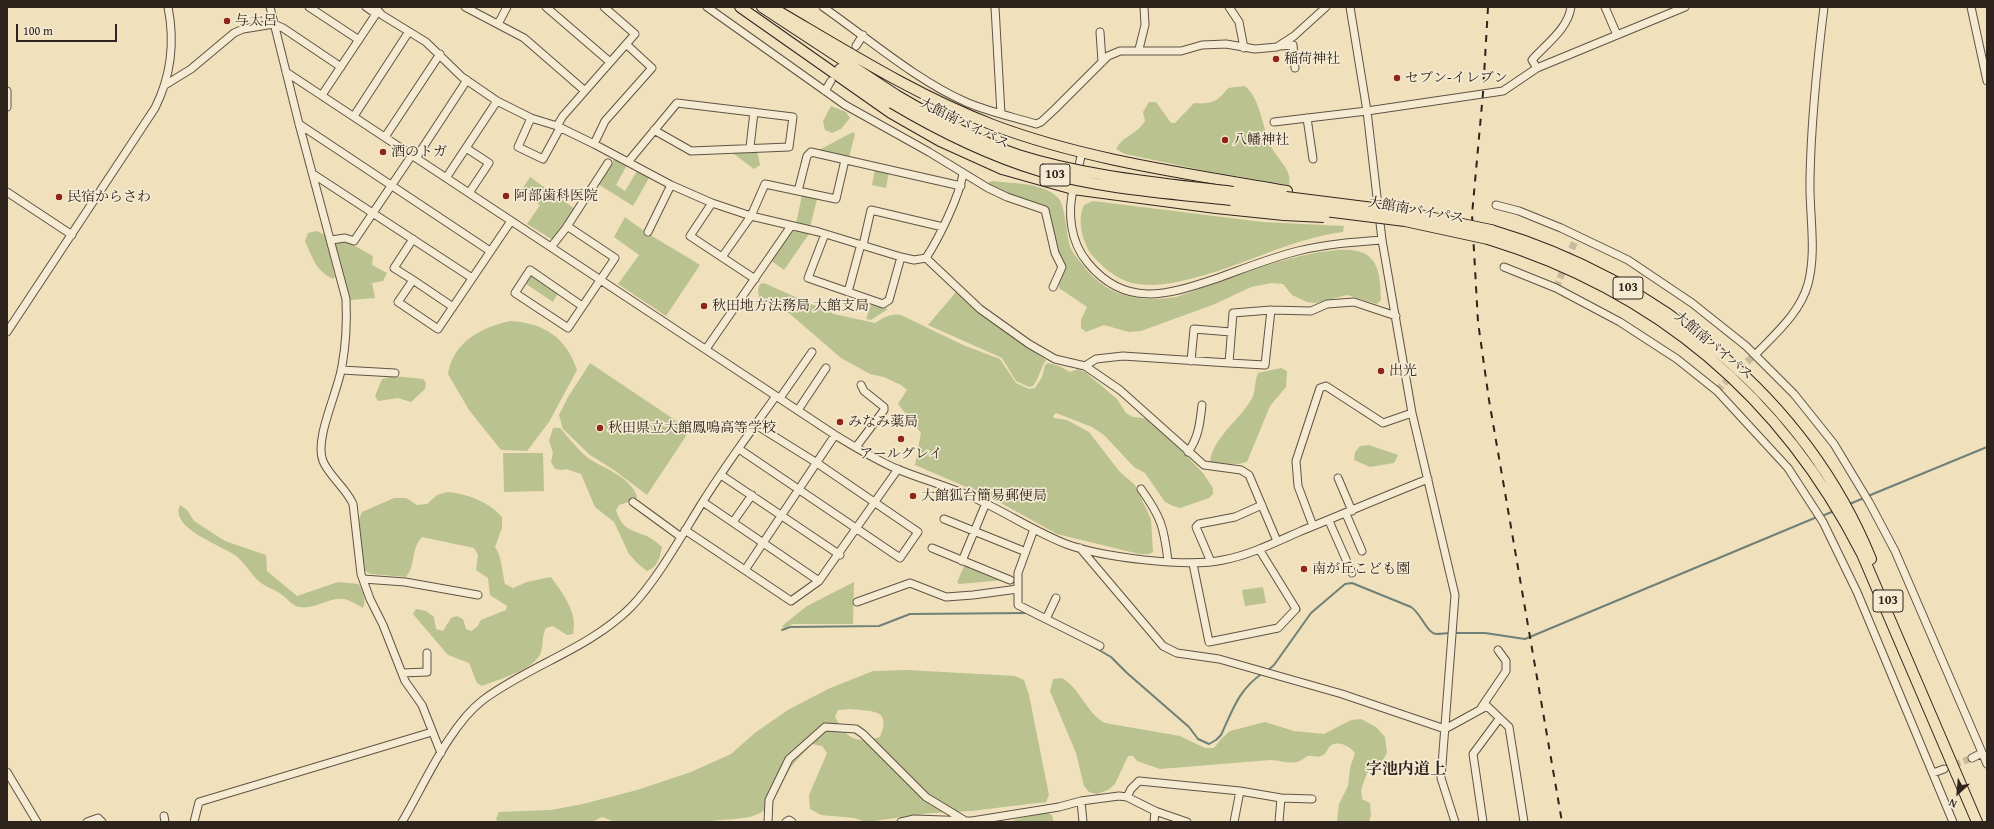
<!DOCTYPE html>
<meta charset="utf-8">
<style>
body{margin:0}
#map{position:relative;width:1994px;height:829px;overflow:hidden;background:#f0e0bc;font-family:"Gentium Book Plus",serif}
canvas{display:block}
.frame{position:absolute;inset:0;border:8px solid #2f241d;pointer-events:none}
.north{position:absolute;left:1938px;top:773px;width:40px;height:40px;-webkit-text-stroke:3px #f5ebd3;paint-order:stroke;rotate:206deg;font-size:11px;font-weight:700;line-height:16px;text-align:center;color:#2f241d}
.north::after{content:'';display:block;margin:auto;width:14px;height:18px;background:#2f241d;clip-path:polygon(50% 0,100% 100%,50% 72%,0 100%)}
.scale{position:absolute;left:16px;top:24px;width:101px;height:18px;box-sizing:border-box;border:2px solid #2f241d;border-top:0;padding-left:5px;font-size:12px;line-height:14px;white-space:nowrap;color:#2f241d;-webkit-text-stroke:3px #f5ebd3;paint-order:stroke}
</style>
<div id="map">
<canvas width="1994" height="829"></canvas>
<div class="frame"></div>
<div class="north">N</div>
<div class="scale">100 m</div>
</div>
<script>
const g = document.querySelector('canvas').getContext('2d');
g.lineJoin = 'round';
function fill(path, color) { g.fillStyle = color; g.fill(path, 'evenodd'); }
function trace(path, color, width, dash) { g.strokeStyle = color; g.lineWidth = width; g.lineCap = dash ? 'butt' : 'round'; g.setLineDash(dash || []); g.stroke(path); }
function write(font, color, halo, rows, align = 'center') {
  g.font = font + ' "Gentium Book Plus","Noto Serif JP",serif'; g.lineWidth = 3.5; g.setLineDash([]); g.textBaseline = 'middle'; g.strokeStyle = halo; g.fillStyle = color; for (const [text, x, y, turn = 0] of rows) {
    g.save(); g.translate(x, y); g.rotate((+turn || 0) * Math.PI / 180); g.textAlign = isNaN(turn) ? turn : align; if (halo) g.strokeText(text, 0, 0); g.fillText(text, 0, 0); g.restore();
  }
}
fill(new Path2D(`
 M1245 86C1261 100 1262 127 1271 146 1276 158 1293 170 1289 185L1206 171 1125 154 1116 149C1123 136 1136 135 1145 121L1143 112 1149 102H1156L1171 123H1175L1194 103C1213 104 1217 102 1228 88Z
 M831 106 846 112 850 118 841 129 832 133 825 130 823 121Z
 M853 132 855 134 849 157 819 150Z
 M757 150 760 165 754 169 730 151Z
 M615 158 627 165 616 185 625 191 637 171 649 178 633 206 598 184Z
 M875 169 889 172 886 188 872 185Z
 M530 177 575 209 553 240 527 224 540 205 524 194 522 189Z
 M993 181C1013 184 1045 182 1059 199 1066 209 1066 234 1070 246 1072 253 1078 258 1082 264 1105 296 1138 303 1176 297 1211 285 1337 233 1367 255 1381 265 1380 284 1381 300L1377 304 1347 295 1316 303 1307 302 1292 295 1283 284 1271 283 1251 287 1215 304 1141 331 1129 332 1104 325 1086 332 1081 328V320L1087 307 1059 288V281L1064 268 1056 247 1047 209 988 185 989 182Z
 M802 195 817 199 810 227 796 224Z
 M1093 201 1263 222 1344 226 1343 232C1289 239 1239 268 1186 280 1168 284 1151 287 1132 283 1116 279 1101 266 1091 254 1082 241 1077 219 1084 205Z
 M625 217C649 236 675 249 700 265L666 316 618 284 639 255 614 237Z
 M795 230 809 234 784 270 770 260 790 231Z
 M317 231 325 235 335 277 333 279C315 270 313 258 305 241L308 233Z
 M346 241 373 256 372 265 387 273 383 281 372 283 375 298 350 300 334 243Z
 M531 275 558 293 553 302 526 284Z
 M764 283 834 314 875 323C885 317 890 313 901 315L963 345 1000 359 1016 383 1029 389 1035 388 1042 377 1045 365 1048 363 1059 366 1070 372 1078 369 1085 372 1117 399 1126 413 1133 417 1151 419 1203 473 1213 488V494L1209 498 1180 508 1173 506 1165 502 1145 473 1134 467 1104 435 1092 427 1056 413 1053 416 1054 418 1067 420 1089 432 1119 471 1135 485 1151 519 1153 552 1149 554H1139L1057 534 992 498 915 465 921 433 898 404 907 390 901 385 884 377 870 374 841 358 790 314 759 298 758 289 760 284Z
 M956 292 990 321 1046 360C1040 369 1040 377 1033 386L1029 387 1016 381 1002 358 928 325Z
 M871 305 888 309 871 320 866 319Z
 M510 321C544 323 566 337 577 370L549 422 527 451 501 450 469 410 448 374C453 342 482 327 510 321Z
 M590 363 690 430 647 495 614 470 590 455 563 429 559 415 568 397Z
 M1281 368 1287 371 1286 387 1270 406 1247 462 1238 464 1210 463C1211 440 1240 419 1251 400 1256 393 1254 381 1258 373Z
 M394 376 423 379 426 383 425 389 411 402 398 398 378 401 375 396 382 379Z
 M553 428H560C569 438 578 450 588 458 605 469 629 476 637 496L635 500 619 505 616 510C623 534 636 529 652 539 655 541 659 544 662 547 660 557 658 567 647 571L638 564 629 554 614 522 595 507 581 474 566 469 563 470 555 469 551 462 553 453 549 441Z
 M1369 445 1398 455 1394 463 1370 467 1354 460 1355 452 1360 446Z
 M503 453H543L544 491 504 492Z
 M448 492C468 494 489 502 502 517V528L495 547C502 556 502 572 505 584L513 588 527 582 551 577C563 594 578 612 573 634L567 635 553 626 546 628C541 638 544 643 541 652 535 670 499 679 482 686L477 683 469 663 448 655 413 614 416 609 426 611 434 617 436 629 443 631 451 618 457 616 463 619 466 629 471 631 477 627 481 620 506 610 507 606 490 595 488 578 476 570 478 555 474 548 422 537C411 548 416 565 406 577L371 574 365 571 358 522 362 512 394 498H406L417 505 427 504 437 495Z
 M180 505 187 510 194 521 225 541 266 555 267 571 297 596 338 582 359 584C363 592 367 599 363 608 357 605 350 600 344 599 328 597 312 612 296 606 291 604 287 598 282 595 276 590 268 588 261 583 252 576 246 564 236 556 224 546 169 529 180 505Z
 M965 564 1005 580 959 584 957 582Z
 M854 582 853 624H793L784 628 782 626 807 606Z
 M1263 587 1266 603 1245 606 1242 590Z
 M907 670 1015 676 1024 680 1029 695 1049 795 1046 802 971 811 932 813 866 822 854 818 821 815 810 809 809 795 827 753 822 746 812 744C805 752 797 759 791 767 783 779 773 809 758 814 742 821 724 818 707 822H616L602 817 592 822H498L496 819 499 812 551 810 583 804 637 790 691 772 731 754 756 732 788 710 828 689 873 671ZM851 709C869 712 893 707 880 737 854 743 848 740 835 717L838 710Z
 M1062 678C1081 689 1086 713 1105 723L1180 736 1205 748H1214L1221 739 1230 731 1265 722 1294 731 1324 734 1351 720 1361 719 1376 727 1385 737 1387 752 1381 765 1367 773 1361 790 1362 799 1370 803 1371 815 1369 822H1337L1339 804 1348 786 1350 768 1355 753C1350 747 1342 742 1334 744 1327 746 1327 755 1321 756 1317 758 1312 755 1308 756 1305 757 1301 761 1297 762 1288 764 1279 760 1270 760L1160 769 1137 761 1133 756H1128L1115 784 1108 790 1097 794 1089 792 1084 786 1076 753 1050 691 1053 679Z
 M1046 812 1052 815 1054 822H1013L1014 820Z`), '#bac290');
trace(new Path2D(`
 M1868 496 1987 447
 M1847 505 1864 498
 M1822 516 1834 511
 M782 630 790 627 879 626 910 614 1028 613
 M1455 633H1485L1525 639 1817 517
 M1087 643 1111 657 1127 673 1189 727 1198 739 1209 744 1216 740 1221 735C1233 709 1239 689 1263 673
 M1267 671 1274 665 1311 613 1345 584 1352 583 1411 607C1421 613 1427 634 1437 634 1441 634 1446 633 1450 633`), '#6f8078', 2);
trace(new Path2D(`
 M1556 288 1577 236
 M1717 391 1734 373 1756 354
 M1944 769 1972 758`), '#c9ba9c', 7, [7, 3.5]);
const minor = new Path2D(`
 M270 7 299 124 346 299C347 321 346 344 342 366 338 392 314 439 323 461 329 476 346 488 353 504L361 574 370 599 383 625 405 681 422 705 441 753
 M309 7 359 40
 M375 7 382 15 426 42 462 77 497 101 531 118 557 126 594 144 671 185 712 203 751 216 819 232 901 257 914 260 926 258C939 238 959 197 963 174
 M465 7 524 38 585 91
 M546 7 610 62
 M707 7 845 105 929 152 988 188 1007 197 1045 210 1055 253 1062 267 1053 287
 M823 7C869 39 917 81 968 103 990 112 1013 117 1036 124L1041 122 1055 109 1108 56 1120 51H1181L1202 45 1226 44 1255 49 1277 47 1294 36 1326 7
 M995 7 1001 114
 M1229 7 1239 22 1244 48
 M1350 7 1367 111 1382 240 1412 413 1455 595 1441 778 1455 822
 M1605 7 1617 35
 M1971 7 1987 81
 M498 24 507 7
 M1100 32 1102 62
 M856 46 863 35
 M1280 46 1293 45 1295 68
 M1139 49 1145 25 1144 7
 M1537 68 1532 60C1546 44 1568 29 1571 7
 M286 72 835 435C855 447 876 460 897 469 921 479 947 486 972 497 1004 511 1033 531 1066 544 1101 557 1187 568 1223 560 1250 555 1276 542 1301 531 1343 514 1385 496 1428 479
 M165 85 191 69 234 33 243 29 274 24 283 28 341 67
 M7 91V107
 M825 91 831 81
 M322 95 376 14 366 7
 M354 116 408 33
 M531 118 518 147 543 159 560 128
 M1307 118 1313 159
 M1274 122 1367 111 1503 91 1537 68 1685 7
 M299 124 490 251
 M557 126 563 116 635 34 604 7
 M385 137 440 54
 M594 144 605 121 652 68 626 44
 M750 147 754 112
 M466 148 489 163 469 193
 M416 158 467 80
 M628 162 677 103 793 117 789 147 691 151 654 130
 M313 174 472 278
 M1077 174 1082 152
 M446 178 497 101
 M1074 186C1067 212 1070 242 1088 263 1125 308 1167 295 1215 279 1243 269 1270 258 1298 251 1326 244 1354 242 1382 240
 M798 191 836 199 845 160
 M7 192 72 235
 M712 203 690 236 755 279
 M1496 205 1519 211 1561 228 1628 260 1692 303 1746 346 1794 394 1834 444 1869 502 1895 551 1987 764
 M567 226 615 258 568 328 515 293 530 270 582 306
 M648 232 671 185
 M825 234 808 278 883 304 889 300 901 257
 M413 239 394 268 413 280 398 302 438 329 511 221
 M331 240 345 238 354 241 412 155
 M863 245 871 210 943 227
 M551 247 566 228 608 163
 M722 257 751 216 765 184 798 191 807 156 811 152 961 186
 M926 258 980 309 1029 344 1055 359 1085 366 1120 390 1204 465 1241 470 1249 475 1277 541
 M1504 267 1556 288 1620 322 1677 359 1717 391 1788 468 1823 522 1857 592 1953 822
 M413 280 453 307
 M848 292 861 244
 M7 332 155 108C171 76 175 42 168 7
 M706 349 791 226
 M1756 354C1775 334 1800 313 1808 284 1817 250 1809 214 1810 179 1811 121 1817 64 1824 7
 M1191 361 1194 329 1231 332
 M1229 363 1265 365 1271 310
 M1085 366 1096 359 1123 356 1229 363 1233 313 1271 310 1311 311 1327 304 1354 302 1396 316
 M341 370 395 373
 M780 398 812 352
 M798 410 826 368
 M856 447 884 410V407L864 391 861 385
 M739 449 900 558 918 532 817 463 756 425
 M1188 452C1199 437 1200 422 1202 405
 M721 475 840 555
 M1338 478 1352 511
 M1141 489C1161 517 1164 527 1168 561
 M633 502 681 537
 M703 502 819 581
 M1346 514 1362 551
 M944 519 1021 550
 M1329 521 1352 573
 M733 522 752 495
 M1313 526 1298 486 1296 461 1320 388 1326 386 1383 423 1412 413
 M685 530 791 601 819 581 898 469
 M932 548 1010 580
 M1080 548 1163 646 1177 653 1219 659 1342 694 1445 729
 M962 561 986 503
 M1211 562 1196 527 1199 524 1235 517 1262 505
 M1193 564 1209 642 1278 628 1296 609 1259 549
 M745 570 835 435
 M363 579 405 582 478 595
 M1018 589V605L1100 646
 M857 602 910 583 946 597 973 595 1018 589V573L1034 529
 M1046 619 1056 598
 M402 673 427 672V653
 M1481 708 1506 671V661L1498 650
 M1445 729 1487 706 1509 727 1524 822
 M1972 758 1982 753
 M7 772 37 822
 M1933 773 1944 769
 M1127 797 1131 789 1139 781 1240 791 1281 798 1312 799
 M1081 801 1083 822
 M164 816 165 822
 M87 822 98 818 102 822
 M194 822 199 802 432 732
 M402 822C424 785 449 726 483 700 530 665 589 649 631 607 657 580 682 535 702 503 725 466 751 431 776 396
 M768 822 769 800 789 759 825 727 856 729 863 734 926 797 964 820
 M786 822 789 820 792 822
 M901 822 914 819 972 821 1059 807 1081 801 1119 796 1127 797 1155 811 1187 822
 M1154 822 1155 811
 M1234 822 1240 791
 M1279 822 1281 798
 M1483 822 1473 754 1499 719`);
const highway = new Path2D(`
 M740 7 891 113 940 141 1002 169 1073 189 1216 208 1284 215
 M762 7 896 95
 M771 7C843 49 915 95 993 125 1085 160 1190 174 1287 191
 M840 69 892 103
 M1233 192 1286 197
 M1231 200 1285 206
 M1491 230C1656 279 1805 397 1871 559
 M1488 239C1657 291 1782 397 1862 554L1977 822`);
trace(minor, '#5f5345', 9);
trace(highway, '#2f241d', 12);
trace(minor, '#f5ebd3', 7);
trace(highway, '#f0e0bc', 10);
trace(new Path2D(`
 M1488 7 1483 93 1472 215 1478 322 1489 400 1562 822`), '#2f241d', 2, [7, 7]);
const highwayBridge = new Path2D(`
 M896 95C935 118 975 140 1018 155 1088 177 1161 183 1233 192
 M892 103C939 131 987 155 1040 171 1102 189 1167 193 1231 200
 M1286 197 1405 212 1491 230
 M1285 206 1405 221 1488 239
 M1284 215 1324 217`);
trace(highwayBridge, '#2f241d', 12, []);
trace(highwayBridge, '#f0e0bc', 10);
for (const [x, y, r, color] of [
 [227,21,4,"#8f2418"],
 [1276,59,4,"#8f2418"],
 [1397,78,4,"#8f2418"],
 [1225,140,4,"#8f2418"],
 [383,152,4,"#8f2418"],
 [506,196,4,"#8f2418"],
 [59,197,4,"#8f2418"],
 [704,306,4,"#8f2418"],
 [1381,371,4,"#8f2418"],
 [840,422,4,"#8f2418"],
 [600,428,4,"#8f2418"],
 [901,439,4,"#8f2418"],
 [913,496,4,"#8f2418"],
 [1304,569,4,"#8f2418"]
]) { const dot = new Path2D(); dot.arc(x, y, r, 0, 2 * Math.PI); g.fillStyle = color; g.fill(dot); trace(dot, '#f5ebd3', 1.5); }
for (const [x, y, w] of [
 [1055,175,30],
 [1628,288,30],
 [1888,601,30]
]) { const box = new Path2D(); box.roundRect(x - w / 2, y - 11, w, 22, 3); g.fillStyle = '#f5ebd3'; g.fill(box); trace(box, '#2f241d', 1); }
write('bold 13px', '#2f241d', null, [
 ["103",1055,175],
 ["103",1628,288],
 ["103",1888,601]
]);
write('14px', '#2f241d', '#f5ebd3', [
 ["与太呂",235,21],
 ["稲荷神社",1284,59],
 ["セブン-イレブン",1405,78],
 ["八幡神社",1233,140],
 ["酒のトガ",391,152],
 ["阿部歯科医院",514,196],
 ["民宿からさわ",67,197],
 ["秋田地方法務局 大館支局",712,306],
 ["出光",1389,371],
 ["みなみ薬局",848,422],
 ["秋田県立大館鳳鳴高等学校",608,428],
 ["アールグレイ",901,454,"center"],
 ["大館狐台簡易郵便局",921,496],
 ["南が丘こども園",1312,569]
], 'left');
write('14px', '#2f241d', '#f5ebd3', [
 ["大館南バイパス",964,124,26],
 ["大館南バイパス",1416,211,10],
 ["大館南バイパス",1713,346,40]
]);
write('bold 16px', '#2f241d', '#f5ebd3', [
 ["字池内道上",1406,770]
]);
</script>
